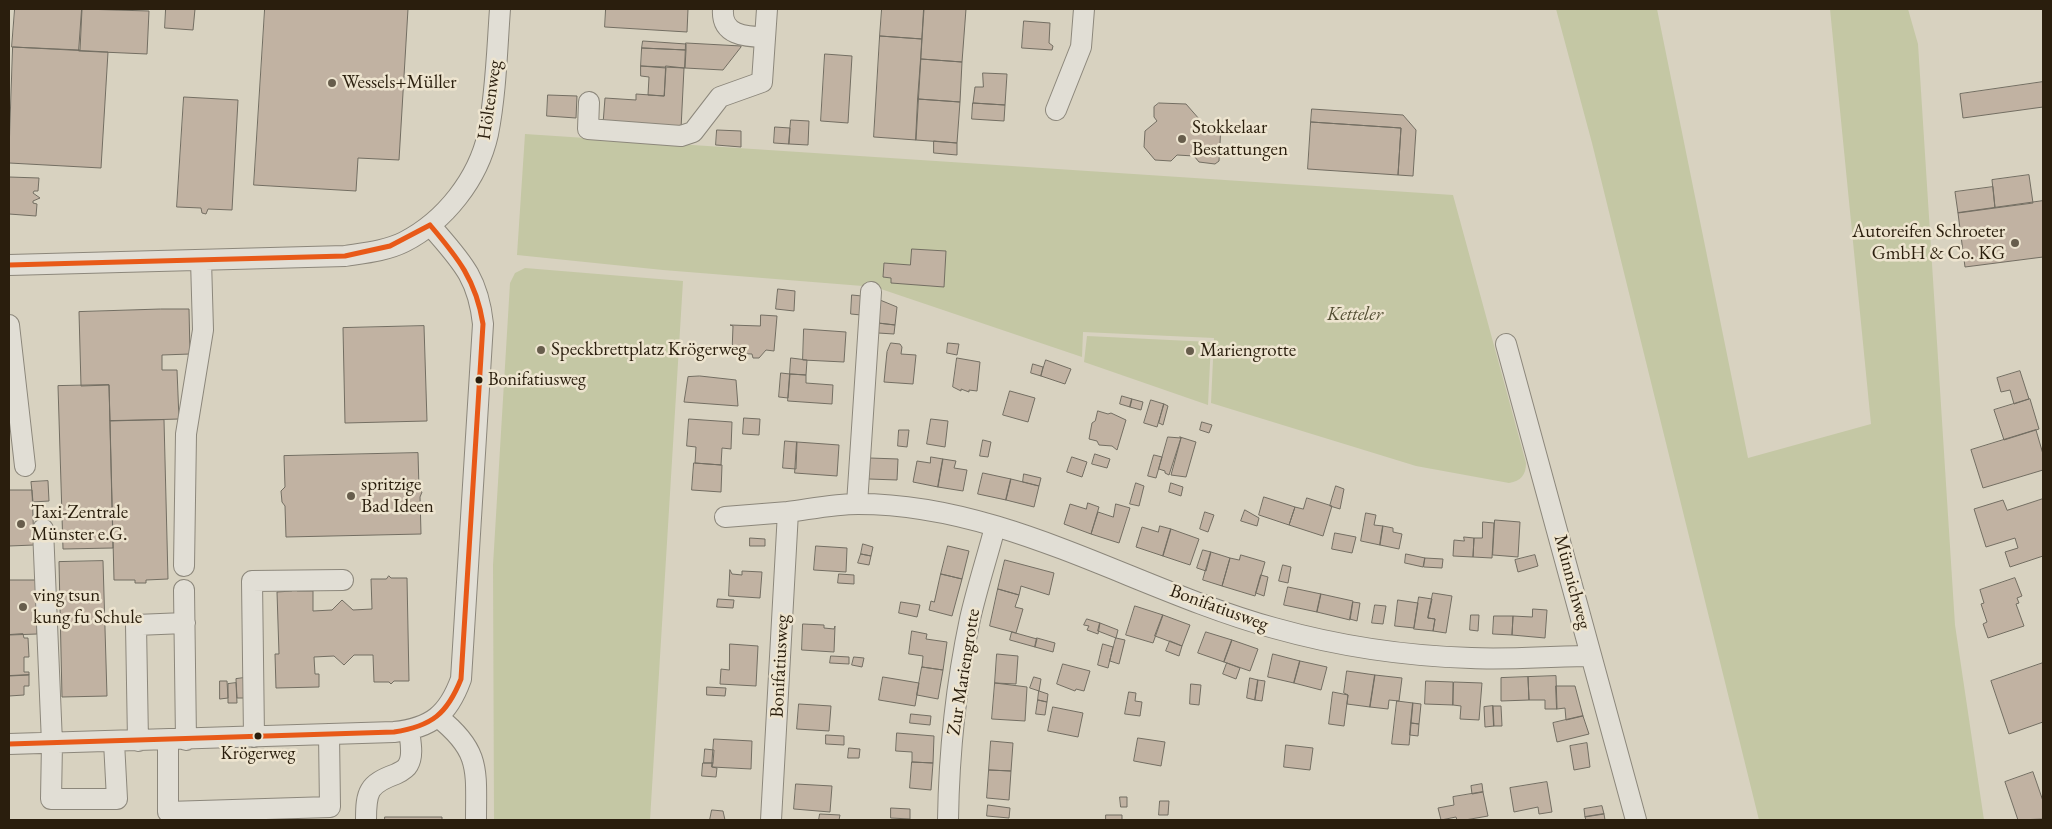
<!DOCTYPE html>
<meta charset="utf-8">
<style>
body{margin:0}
#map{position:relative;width:2052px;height:829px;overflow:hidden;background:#d8d2c0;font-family:"EB Garamond",serif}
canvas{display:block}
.frame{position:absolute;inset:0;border:10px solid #2a1e0d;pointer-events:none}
</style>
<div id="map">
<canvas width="2052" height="829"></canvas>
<div class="frame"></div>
</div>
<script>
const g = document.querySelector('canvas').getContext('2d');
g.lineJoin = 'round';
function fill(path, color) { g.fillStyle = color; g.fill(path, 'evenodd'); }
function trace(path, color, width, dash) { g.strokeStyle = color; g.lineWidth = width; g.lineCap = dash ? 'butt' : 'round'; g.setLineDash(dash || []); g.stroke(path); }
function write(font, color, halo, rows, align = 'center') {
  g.font = font + ' "EB Garamond",serif'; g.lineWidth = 5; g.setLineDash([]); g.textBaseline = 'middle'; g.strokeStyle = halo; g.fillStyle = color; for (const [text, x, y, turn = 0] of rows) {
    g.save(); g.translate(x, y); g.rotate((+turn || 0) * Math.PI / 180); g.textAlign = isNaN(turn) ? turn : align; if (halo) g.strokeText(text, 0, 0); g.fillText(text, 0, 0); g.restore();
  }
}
fill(new Path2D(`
 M1556 9H1657L1748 458 1871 424 1830 9H1908L1918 44 1955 625 1984 820H1759L1592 143Z
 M525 134 1453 195 1526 463C1526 475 1521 481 1509 483L1416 466 1211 403 1214 338 1083 332 1082 357 875 287 663 270 517 255Z
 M525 268 683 281 650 820H494L493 565 510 283 515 273Z
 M1087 336 1211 342 1208 405 1084 362Z`), '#c4c7a4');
const building = new Path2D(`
 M15 9H82L80 50 12 47Z
 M82 9 149 11 147 54 79 51Z
 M166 9H195L193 30 165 28Z
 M265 9H408L399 160 358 158 356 191 254 185Z
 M606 9H688L687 32 605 27Z
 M882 9H924L922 39 880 36Z
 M924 9H966L962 62 921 59Z
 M1024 21 1050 23 1049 43 1053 46 1052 50 1022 48Z
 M880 36 922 39 916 140 874 137Z
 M643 41 686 44V50L642 48Z
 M686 43 741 46V47L723 70 685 68Z
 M13 47 108 52 101 168 9 163Z
 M642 48 686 50 685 68 641 66Z
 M825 54 852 56 848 123 821 121Z
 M921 59 962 62 960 102 918 99Z
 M641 66 666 68 664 96 648 95 649 77 641 76Z
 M666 66 684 68 681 129 603 124 605 98 636 100V94L664 96Z
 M983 73 1007 74 1005 105 973 103 975 87H983Z
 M2043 82V107L1963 118 1960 94Z
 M548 95 577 96 576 118 547 116Z
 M184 97 238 100 232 210 208 209 206 214 202 213 201 208 177 207Z
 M918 99 960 102 957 143 916 140Z
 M973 103 1005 105 1004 121 972 119Z
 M1159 103 1186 104 1207 128 1211 124 1221 125 1219 161 1215 164 1199 162 1194 156 1177 155 1171 161 1155 160 1144 147 1145 131 1157 121 1154 117V107Z
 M1312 109 1403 115 1416 130 1413 176 1398 175 1401 128 1311 122Z
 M791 120 809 121 808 145 789 144Z
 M1311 122 1401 128 1398 175 1308 169Z
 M775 127 790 128 789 144 774 143Z
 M717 130 741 131V147L716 145Z
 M934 141 957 143V155L934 153Z
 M2029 175 2033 203 1995 208 1992 180Z
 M9 177 39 178 38 191H34L33 193 40 198 33 201V203L37 204 36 216 9 214Z
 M1993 187 1995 208 1958 213 1955 192Z
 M2043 201V257L1965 267 1958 213Z
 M912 249 946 251 944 287 891 283V278L883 277 884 263 910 265Z
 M778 289 795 291 794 311 776 309Z
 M852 295 862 296 861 315 851 314Z
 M880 300 897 307 895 325 878 323Z
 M161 309H189L190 354 162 355V370H177L179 419 110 421 109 385 81 386 79 312Z
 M761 315 777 316 774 351 766 350 759 358H753L752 354 732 353 733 326 730 325 760 326Z
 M878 323 895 325 894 334 878 333Z
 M424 326 427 421 345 423 343 328Z
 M804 329 846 332 844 362 803 360Z
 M891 343 900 344 902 347 901 354 916 355 913 384 884 382 887 352Z
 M948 343 959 344 957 355 947 353Z
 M791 358 807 360 806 375 790 374Z
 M957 358 980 362 977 391 969 390V392L961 389V391L953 387Z
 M1046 360 1071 369 1065 384 1041 376Z
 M1033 364 1043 367 1041 376 1031 373Z
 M2020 371 2029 399 2014 404 2010 390 2001 392 1997 378Z
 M781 373 790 374 788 398 779 397Z
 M790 374 806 375V383L833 385 832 404 788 401Z
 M700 376 736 380 738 406 684 402 688 377Z
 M109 385 113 548 63 549 58 386Z
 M1010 391 1035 398 1028 422 1003 415Z
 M1122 396 1132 399 1130 407 1120 404Z
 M1132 399 1143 402 1141 410 1130 407Z
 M2030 399 2039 429 2004 440 1994 410Z
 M1151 400 1164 404 1157 427 1144 423Z
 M1164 404 1168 406 1163 425 1159 423Z
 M1098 411 1108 414 1111 413 1126 420 1117 450 1112 446 1099 445 1097 441 1089 439 1092 423 1095 421Z
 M744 418 760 419 759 435 743 434Z
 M689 419 732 422 731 449 722 448 721 465 695 463 696 447 687 446Z
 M931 419 948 421 945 447 927 444Z
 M164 420 168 579 146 580V583H135V580H114L110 421Z
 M1202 422 1212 425 1209 433 1200 430Z
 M899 430H909L907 447 898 446Z
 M2036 430 2043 454V470L1983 488 1971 450Z
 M1168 437 1181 438 1169 475 1165 473V471L1159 469Z
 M1180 437 1196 442 1186 477 1171 475 1181 438Z
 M983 440 991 442 988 457 980 456Z
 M785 441 797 442 796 469 783 468Z
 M797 442 839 445 837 476 795 473Z
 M418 453 419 489 422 492 420 497 421 534 286 537 285 506 282 502 281 491 285 487 284 456Z
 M1095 454 1110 459 1107 468 1092 464Z
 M1154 455 1162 457 1156 478 1148 476Z
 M931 457 943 459 938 487 913 482 917 461 930 463Z
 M1072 457 1087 462 1082 477 1067 472Z
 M870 458 898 459 897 480 869 479Z
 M943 459 956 461 954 468 967 470 963 491 938 487Z
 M694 463 722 465 721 492 692 490Z
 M983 473 1011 479 1006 500 978 494Z
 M1024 474 1041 478 1039 486 1023 482Z
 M1011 479 1039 486 1034 507 1006 500Z
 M48 481 49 501 33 502 31 482Z
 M1136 483 1144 486 1139 506 1130 504Z
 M1171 483 1183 487 1181 496 1169 492Z
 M1336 486 1344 489 1340 509 1330 506Z
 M9 490H32L34 545 9 546Z
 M1264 497 1295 507 1289 525 1259 515Z
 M1307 498 1332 506 1323 536 1289 525 1295 507 1303 509Z
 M2043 499V556L2010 567 2005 552 2018 548 2015 538 1986 547 1974 509 2003 500 2007 510Z
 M1088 503 1099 507 1091 534 1064 524 1070 504 1086 509Z
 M1116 504 1130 508 1119 543 1091 534 1098 512 1113 517Z
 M1245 510 1259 518 1257 526 1241 521Z
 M1205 512 1214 515 1208 532 1200 529Z
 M1366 513 1376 515 1374 525 1383 526 1380 545 1361 541Z
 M1495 520 1520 522 1518 557 1493 555Z
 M1483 522 1494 523 1492 558 1473 557 1474 538H1482Z
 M1160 526 1171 529 1163 556 1136 547 1142 527 1158 532Z
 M1383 526 1393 528V532L1402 534 1399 549 1380 545Z
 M1171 529 1199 539 1190 565 1163 556Z
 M1335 533 1356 537 1352 553 1332 549Z
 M1464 537 1474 538 1473 557 1453 556 1454 540 1464 541Z
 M750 538 765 539V546H750Z
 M863 544 873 547 871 556 861 554Z
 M816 546 847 548 846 572 814 570Z
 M948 546 969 551 962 579 941 574Z
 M1203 550 1211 552 1206 571 1197 568Z
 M1211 552 1230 558 1222 586 1203 580Z
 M861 554 871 556 869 565 858 563Z
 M1406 554 1425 558 1423 567 1405 563Z
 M1241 555 1265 562 1255 596 1222 586 1230 558 1239 560Z
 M1535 555 1538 566 1518 572 1515 560Z
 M1425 558 1443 559 1442 568 1424 567Z
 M1005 560 1054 573 1049 595 1021 586 1019 595 998 589Z
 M103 561 107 696 62 697 59 562Z
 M1283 565 1291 567 1288 583 1279 581Z
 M730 570 732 574 742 575V571L762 572 760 598 729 596Z
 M839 574 854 575V584L838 583Z
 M941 574 962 579 952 616 929 610 931 601 934 602Z
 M1261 575 1268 577 1264 596 1256 593Z
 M389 576 391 578H407L409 681H394L391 684 389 682H374L373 655H354L344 665 334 656 314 657 315 674H319V687L276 688 275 654H279L277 592 292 591 295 588 297 591H313V611L332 610 342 600 353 610 372 609 371 579H386Z
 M2015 578 2022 596 2017 598 2019 603 2016 604 2024 626 1988 638 1983 624 1987 622 1981 604 1984 603 1980 590Z
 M9 580H36L37 634 9 635Z
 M1288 587 1321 594 1317 612 1284 605Z
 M998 589 1019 595 1015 607 1023 609 1016 633 990 626Z
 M1433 593 1452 596 1446 633 1433 631 1435 619 1428 618Z
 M1321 594 1353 601 1350 620 1317 612Z
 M1419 597 1432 599 1428 618 1435 619 1433 631 1414 629Z
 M718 599 734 600 733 608 717 607Z
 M1398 600 1418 603 1414 628 1395 626Z
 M901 602 920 605 917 617 899 613Z
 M1353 602 1360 603 1357 621 1350 619Z
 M1375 605 1386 606 1383 624 1372 623Z
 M1135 606 1163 615 1153 643 1126 635Z
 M1533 609 1547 610 1545 638 1512 635 1513 616 1532 617Z
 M1163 615 1190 625 1182 646 1155 636Z
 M1471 615H1479L1478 631 1470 630Z
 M1494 616H1513L1512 635 1493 634Z
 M1087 619 1100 623 1098 634 1087 630 1089 626 1084 625Z
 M1100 623 1118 630 1116 638 1098 631Z
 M803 624 824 625V628L834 629 835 626 834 652 802 650Z
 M912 631 927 634 926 639 947 642 943 670 922 667 923 656 909 654Z
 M1012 632 1037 639 1035 647 1010 640Z
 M1206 632 1232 640 1224 662 1198 653Z
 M23 634 24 638H28L29 657H24V672H29V675L9 676V635Z
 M1037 638 1055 643 1053 652 1035 647Z
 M1116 638 1125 640 1119 664 1110 661Z
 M1232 640 1258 649 1250 671 1224 662Z
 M1170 641 1182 646 1179 656 1166 651Z
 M730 644 758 646 756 686 720 684 721 669 729 670Z
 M1103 644 1113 647 1108 668 1098 665Z
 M997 654 1018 656 1016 684 995 683Z
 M1273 654 1300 661 1294 683 1268 677Z
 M831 656 849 657V664L830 663Z
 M854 657 864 658 862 667 852 665Z
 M1300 661 1327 667 1321 690 1294 683Z
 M1227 663 1240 668 1236 679 1223 674Z
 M2043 663V722L2009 734 1991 681Z
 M1063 664 1090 671 1084 691 1076 689 1075 691 1057 684Z
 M922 667 943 670 938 699 917 695Z
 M1347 671 1375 675 1370 707 1347 704 1348 695 1344 693Z
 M29 675V686H24V695L9 696V676Z
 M1375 675 1402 678 1399 701 1389 700 1388 709 1370 707Z
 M1556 676 1557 709H1545V700H1529L1528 677Z
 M883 677 919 683 915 706 879 700Z
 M1034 677 1041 679 1039 691 1030 688Z
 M1528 677 1529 700 1501 701V678Z
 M244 678 245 698H237L236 679Z
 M1250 678 1258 680 1255 700 1247 698Z
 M1258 680 1265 681 1262 701 1255 700Z
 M220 681H227L228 698 220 699Z
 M1426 681 1453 682V705L1425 704Z
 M1454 682 1482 683 1479 720 1460 719 1461 706 1453 705Z
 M236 683 237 703H228V684Z
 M995 683 1027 687 1025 721 992 719Z
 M1191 684 1201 685 1199 705 1190 704Z
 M1556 686H1575L1583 716 1566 720 1565 708 1557 709Z
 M707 687 726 688 725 696 707 695Z
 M1039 691 1048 694 1047 702 1038 700Z
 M1129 692 1136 693 1135 701 1142 702 1140 716 1125 714Z
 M1333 692 1348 695 1344 726 1329 724Z
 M1038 700 1047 702 1045 715 1036 714Z
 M1397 701 1413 703 1409 745 1392 744Z
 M1413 703 1421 704 1419 724 1411 723Z
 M799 704 831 706 829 731 797 729Z
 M1493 706H1501L1502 726H1494Z
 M1493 706 1494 726 1485 727 1484 707Z
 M1053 707 1083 713 1078 737 1048 731Z
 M911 714 931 716 930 725 910 723Z
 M1583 716 1589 734 1557 742 1553 723Z
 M1411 723 1419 724 1418 736 1410 735Z
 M897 733 934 736 933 763 912 762V752L896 751Z
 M826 735 844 736V745L826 744Z
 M1138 738 1165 742 1161 766 1134 761Z
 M714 739 752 741 751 769 712 767Z
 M991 741 1013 743 1011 771 989 770Z
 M1587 743 1590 767 1574 770 1570 746Z
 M1286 745 1313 748 1310 770 1284 767Z
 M849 748 860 749 859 758H848Z
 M705 749 714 750 713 763H704Z
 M912 762 933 763 931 790 910 788Z
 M703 763H713L712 767 717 768 716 777 702 776Z
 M989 770 1011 771 1009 800 987 798Z
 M2033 772 2043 801V819L2018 820 2005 782Z
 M1547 782 1552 812 1539 814 1538 807 1514 812 1510 788Z
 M796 784 832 786 830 812 794 809Z
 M1482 784 1483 792 1472 794 1471 786Z
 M1483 792 1488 816 1465 820H1457L1456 817 1441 820 1438 808 1454 805 1453 797Z
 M1120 797H1127V807H1121Z
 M1160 801H1169L1168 815H1159Z
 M988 805 1010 808 1009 818 987 816Z
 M1602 806 1604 814 1585 817 1584 809Z
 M891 808 910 809V819L891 818Z
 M712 810 723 811 725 820H710Z
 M820 814 840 815 839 820H819Z
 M1604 814 1605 820H1586L1585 817Z
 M1106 815H1122V820H1106Z
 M385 817H442V820H385Z`);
fill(building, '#c1b2a2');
trace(building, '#736e62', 1);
const minor = new Path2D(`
 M723 9C721 35 745 37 765 37
 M589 102 588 129 681 136 693 132 720 97 762 82 767 9
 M1056 110 1081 47 1084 9
 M9 265 345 256C364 253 386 251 404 242 445 221 478 179 488 134 496 93 497 50 500 9
 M9 325 25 466
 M1506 344 1636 820
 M857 504 871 292
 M725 517 788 512
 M43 529 52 743 51 799H117L114 742
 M184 566 186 434 203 330 201 260
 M184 590 186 740
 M438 717C481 751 476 770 476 820
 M254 737 252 581 343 580
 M138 741 136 625 185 623
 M168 741V812L330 807 329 734
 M9 744 394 732C431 728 448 715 461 679L483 324C478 276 460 260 430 225
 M366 820C366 792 368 784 396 774 400 772 406 769 408 765 414 755 410 740 409 730
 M771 820 788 512C811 509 835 504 858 504 1006 504 1136 590 1274 628 1338 646 1405 656 1471 658 1511 660 1551 656 1591 656
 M948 820C949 753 956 685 970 619 977 588 987 558 995 527`);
trace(minor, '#8c877b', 22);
trace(minor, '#e1ded5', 20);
trace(new Path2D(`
 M9 265 345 256 390 246 430 225
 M9 744 394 732C432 726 447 714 461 679L483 324C476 280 458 258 430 225`), '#e85918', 5);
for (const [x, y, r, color] of [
 [332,83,5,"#675d4c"],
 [1182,139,5,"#675d4c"],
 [2015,243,5,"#675d4c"],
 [541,350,5,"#675d4c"],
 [1190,351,5,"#675d4c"],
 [479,380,4.5,"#2a1e0d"],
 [351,496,5,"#675d4c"],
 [21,524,5,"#675d4c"],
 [23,607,5,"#675d4c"],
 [258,736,4.5,"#2a1e0d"]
]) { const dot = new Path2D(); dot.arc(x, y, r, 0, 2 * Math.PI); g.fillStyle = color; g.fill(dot); trace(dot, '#ede4cf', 2); }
write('18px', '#2a1e0d', '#ede4cf', [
 ["Bonifatiusweg",488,380],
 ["Krögerweg",258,754,"center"]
], 'left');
write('19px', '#2a1e0d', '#ede4cf', [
 ["Wessels+Müller",342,83],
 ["Stokkelaar",1192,128],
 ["Bestattungen",1192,150],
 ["Autoreifen Schroeter",2005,232,"right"],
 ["GmbH & Co. KG",2005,254,"right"],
 ["Speckbrettplatz Krögerweg",551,350],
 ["Mariengrotte",1200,351],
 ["spritzige",361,485],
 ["Bad Ideen",361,507],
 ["Taxi-Zentrale",31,513],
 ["Münster e.G.",31,535],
 ["ving tsun",33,596],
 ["kung fu Schule",33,618]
], 'left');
write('19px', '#2a1e0d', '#ede4cf', [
 ["Höltenweg",490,100,-82],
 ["Münnichweg",1572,582,75],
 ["Bonifatiusweg",1219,608,20],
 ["Bonifatiusweg",780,666,-87],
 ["Zur Mariengrotte",964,672,-81]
]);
write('italic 19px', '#534e33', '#ede4cf', [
 ["Ketteler",1355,315]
]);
</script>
